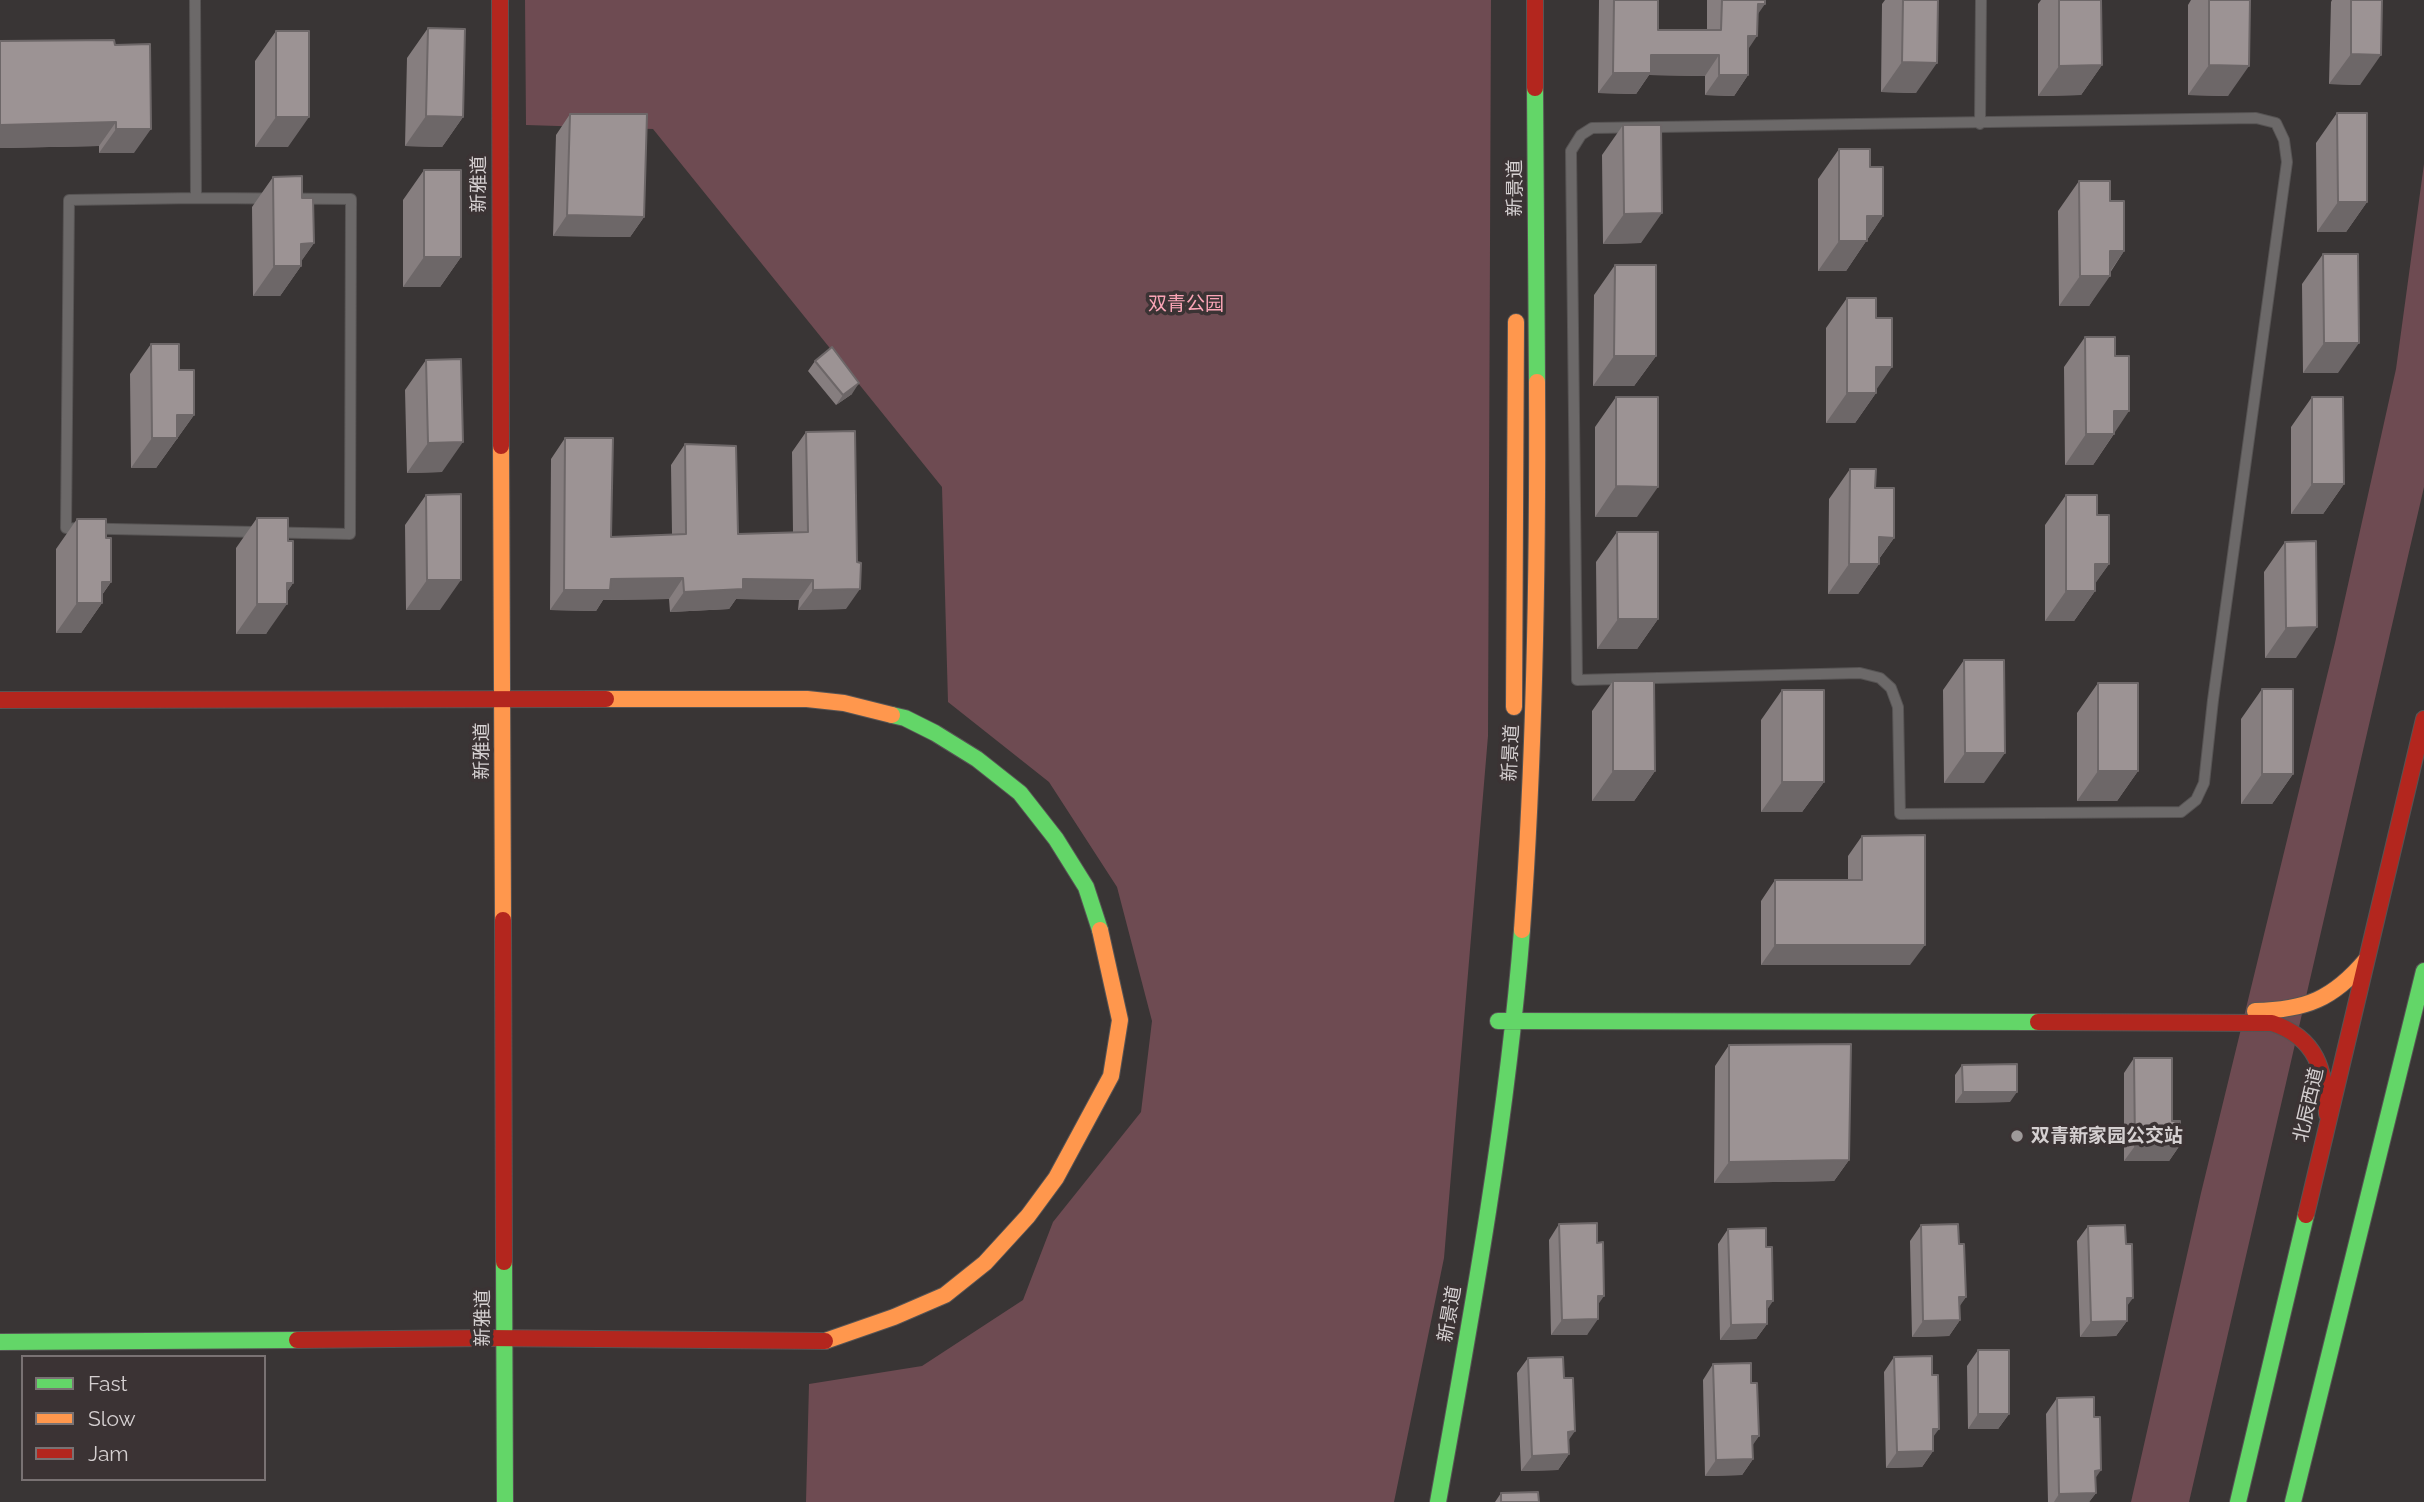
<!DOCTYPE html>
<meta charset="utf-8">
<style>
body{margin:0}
#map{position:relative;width:2424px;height:1502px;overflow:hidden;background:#393535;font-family:Raleway,sans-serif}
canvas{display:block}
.legend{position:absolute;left:21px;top:1355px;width:245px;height:126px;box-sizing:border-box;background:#3b3334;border:2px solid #797273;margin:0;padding:9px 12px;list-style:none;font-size:21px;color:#d5d0d1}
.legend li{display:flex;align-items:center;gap:14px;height:35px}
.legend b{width:35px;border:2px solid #797273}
</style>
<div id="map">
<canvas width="2424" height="1502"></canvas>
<ul class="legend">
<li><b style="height:9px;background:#63d668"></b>Fast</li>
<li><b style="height:9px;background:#ff974d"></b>Slow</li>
<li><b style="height:9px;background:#b3261e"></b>Jam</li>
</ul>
</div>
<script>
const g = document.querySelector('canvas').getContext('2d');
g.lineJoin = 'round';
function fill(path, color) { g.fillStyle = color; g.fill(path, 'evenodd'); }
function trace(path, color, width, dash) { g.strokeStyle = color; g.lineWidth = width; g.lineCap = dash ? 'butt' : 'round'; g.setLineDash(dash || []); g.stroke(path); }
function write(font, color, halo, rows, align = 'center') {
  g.font = font + ' Raleway,"Noto Sans SC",sans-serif'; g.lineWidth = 7; g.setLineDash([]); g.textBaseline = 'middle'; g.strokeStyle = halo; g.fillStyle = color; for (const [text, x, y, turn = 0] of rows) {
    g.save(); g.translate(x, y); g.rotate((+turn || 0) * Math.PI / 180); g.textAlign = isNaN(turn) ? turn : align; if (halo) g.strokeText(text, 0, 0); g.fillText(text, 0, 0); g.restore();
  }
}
fill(new Path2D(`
 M525 0H1491L1488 736 1444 1258 1394 1502H806L809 1384 922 1366 1023 1300 1053 1222 1141 1112 1152 1021 1117 887 1049 782 948 702 942 487 653 129 526 125Z
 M2424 164V487L2189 1502H2131L2201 1193 2335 643 2396 369Z`), '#6e4b52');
const lane = new Path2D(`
 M195 0 196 198
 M2256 118 2276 123 2284 140 2287 162 2213 700 2204 783 2196 800 2181 812 1900 814 1898 707 1891 688 1880 678 1860 673 1577 680 1571 151 1581 135 1592 128Z
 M1980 124 1981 0
 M196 198 351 199 350 534 66 528 69 200Z`);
const fast = new Path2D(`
 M1535 88 1537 382
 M892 715 905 718 935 733 977 759 1020 793 1056 839 1086 887 1100 930
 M1498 1021 2038 1022
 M504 1262 505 1502
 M0 1342 297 1340
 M1438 1502C1472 1313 1507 1122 1522 930
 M2238 1502 2306 1215
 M2293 1502 2424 971`);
const slow = new Path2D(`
 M501 446 503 920
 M606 699H807L844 703 892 715
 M1514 707 1516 322
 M1522 930C1535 748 1538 565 1537 382
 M2255 1011C2306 1010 2333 999 2366 960
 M825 1341 894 1317 945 1295 985 1263 1028 1216 1056 1178 1111 1076 1120 1020 1100 930`);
const jam = new Path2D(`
 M500 0 501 446
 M1535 0V88
 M0 700 606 699
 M503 920 504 1262
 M2038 1022 2272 1023C2317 1038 2325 1070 2327 1114
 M2306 1215 2424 719
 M297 1340 486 1338 825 1341`);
trace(lane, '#575454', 12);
trace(fast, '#575454', 18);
trace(slow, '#575454', 18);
trace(jam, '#575454', 18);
trace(lane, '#6c6969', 10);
trace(fast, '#63d668', 16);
trace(slow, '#ff974d', 16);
trace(jam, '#b3261e', 16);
fill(new Path2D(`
 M1599 0H1658V30H1707V0H1765L1757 15 1748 49V75L1734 96 1705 95V76L1649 75 1636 94 1598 93Z
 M1885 0H1938L1916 93 1881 92 1882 4Z
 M2041 0H2101L2102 65 2081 95 2038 96V4Z
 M2191 0H2250L2228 96 2188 95V5Z
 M2332 0H2382L2360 85 2329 84 2331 2Z
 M428 28 463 117 442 147 405 146 407 58Z
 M276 31 288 147H255V61Z
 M114 40 134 153H99V146L0 148V41Z
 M2337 113 2367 202 2346 232H2317L2316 143Z
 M570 114 644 217 630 237 553 236 556 135Z
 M1623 125 1641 243 1603 244 1602 155Z
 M1839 149 1870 167 1883 216 1846 271H1818V179Z
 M424 170 461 257 440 287H403V200Z
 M273 177 302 198 314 243 301 261V266L280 296H253L252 207Z
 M2079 181 2110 201 2124 251 2089 306H2059L2058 211Z
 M2323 254 2338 373H2303L2302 284Z
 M1615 265 1656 356 1634 386H1593L1594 295Z
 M1847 298 1876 390V393L1855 423H1826V328Z
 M2085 337 2114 434 2093 465H2065L2064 367Z
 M151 344 179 370 194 415 156 468H131L130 374Z
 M426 360 442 472 407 473 405 390Z
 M815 361 852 394 836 405 808 371Z
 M1616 397 1637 517H1595V427Z
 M2312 397 2344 484 2323 514H2291V427Z
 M806 432 846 609 798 610 799 600 736 599 729 609 670 612 669 599 603 600 596 611 550 610 551 459 565 438 611 537 672 534 671 465 685 444 738 534 793 532 792 452Z
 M1850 469 1894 538 1879 559V564L1858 594H1828L1829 499Z
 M426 495 440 610H406L405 525Z
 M2066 495 2097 515 2109 564 2095 583V591L2074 621H2045V525Z
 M257 518 288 541 293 583 287 592 266 634H236V548Z
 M77 519 106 538 111 582 102 595V603L81 633H56V549Z
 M1617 532 1658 619 1637 649H1597L1596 562Z
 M2285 542 2296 658H2265L2264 572Z
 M1964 660 1984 783H1944L1943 690Z
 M1613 681 1655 771 1634 801H1592V711Z
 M2098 683 2138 771 2117 801H2077V713Z
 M2262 689 2293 774 2272 804H2241V719Z
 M1782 690 1824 782 1802 812H1761V720Z
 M1862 836 1910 965H1761V901L1775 880H1848V856Z
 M1729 1045 1849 1160 1834 1181 1714 1183 1715 1066Z
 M2134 1058 2172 1121 2180 1145 2169 1161H2124V1073Z
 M1962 1065 2010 1102 1955 1103V1075Z
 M1559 1224 1597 1243 1598 1305 1587 1335H1551L1549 1240Z
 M1921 1225 1959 1244 1966 1297 1959 1306 1960 1320 1949 1336 1912 1337 1910 1241Z
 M2088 1226 2127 1307V1321L2116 1336 2080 1337 2077 1241Z
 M1728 1229 1767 1310V1324L1756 1339 1720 1340 1718 1244Z
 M1978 1350 2009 1414 1998 1429H1968L1967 1366Z
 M1894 1357 1933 1438V1451L1922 1467 1886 1468 1884 1372Z
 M1528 1358 1569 1440V1454L1558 1470 1521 1471 1517 1373Z
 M1713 1364 1751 1383 1759 1436 1752 1445 1753 1459 1742 1475 1705 1476 1703 1380Z
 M2057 1398 2095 1479 2096 1493 2089 1502H2048L2046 1414Z
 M1501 1493 1539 1502H1495Z`), '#867e7f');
fill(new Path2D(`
 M1758 4H1765L1751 24Z
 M1748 36H1757L1743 57Z
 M2351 54 2381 55 2360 85 2329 84Z
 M1651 55H1719L1705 76 1649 75 1636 94 1598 93 1613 73Z
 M1902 62 1937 63 1916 93 1881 92Z
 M2102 65 2081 95 2038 96 2059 66Z
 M2209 65 2249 66 2228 96 2188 95Z
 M1719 75H1748L1734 96 1705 95Z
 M426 116 463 117 442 147 405 146Z
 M276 117H309L288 147H255Z
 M116 122 99 146 0 148V125Z
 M116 129H151L134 153H99Z
 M2338 202H2367L2346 232H2317Z
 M1662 213 1641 243 1603 244 1624 214Z
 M567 215 644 217 630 237 553 236Z
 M1867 216H1883L1846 271H1818L1839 241Z
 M314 243 298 266H301L280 296H253L274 266 301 244Z
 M2110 251H2124L2107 276H2110L2089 306H2059L2080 276Z
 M424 257H461L440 287H403Z
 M2324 343H2359L2338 373H2303Z
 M1614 356H1656L1634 386H1593Z
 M1876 367H1892L1874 393H1876L1855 423H1826L1847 393Z
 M859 383 852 394 836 405 843 395Z
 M2114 411H2129L2093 465H2065L2086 434Z
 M177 415H194L156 468H131L152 438Z
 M463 442 442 472 407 473 428 443Z
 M2312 484H2344L2323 514H2291Z
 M1616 486 1658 487 1637 517H1595Z
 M1879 537 1894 538 1875 564H1879L1858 594H1828L1849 564Z
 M2095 564H2109L2090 591H2095L2074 621H2045L2066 591Z
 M683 578 669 599 603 600 596 611 550 610 564 590 611 579Z
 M743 579 813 580 799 600 736 599 729 609 670 612 684 592Z
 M427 580H461L440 610H406Z
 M102 582H111L96 603H102L81 633H56L77 603Z
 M287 583H293L279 604H287L266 634H236L257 604Z
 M860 589 846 609 798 610 813 590Z
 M1618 619H1658L1637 649H1597Z
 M2317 627 2296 658H2265L2286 628Z
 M1965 753H2005L1984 783H1944Z
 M1613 771H1655L1634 801H1592Z
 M2098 771H2138L2117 801H2077Z
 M2262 774H2293L2272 804H2241Z
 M1782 782H1824L1802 812H1761Z
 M1775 945H1925L1910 965H1761Z
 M1963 1092H2017L2010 1102 1955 1103Z
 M2180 1145 2169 1161H2124L2135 1146Z
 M1849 1160 1834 1181 1714 1183 1729 1162Z
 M1598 1296H1604L1593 1312Z
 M1959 1297H1966L1955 1313Z
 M2127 1298H2133L2122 1313Z
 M1767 1301H1773L1763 1316Z
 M1598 1319 1587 1335H1551L1562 1320Z
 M1960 1320 1949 1336 1912 1337 1923 1321Z
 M2127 1321 2116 1336 2080 1337 2091 1322Z
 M1767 1324 1756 1339 1720 1340 1731 1325Z
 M1978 1414H2009L1998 1429H1968Z
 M1933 1429H1939L1928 1444Z
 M1575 1431 1564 1447 1568 1432Z
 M1752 1436H1759L1748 1452Z
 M1933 1451 1922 1467 1886 1468 1897 1452Z
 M1569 1454 1558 1470 1521 1471 1532 1456Z
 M1753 1459 1742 1475 1705 1476 1716 1460Z
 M2101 1470 2090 1486 2095 1471Z
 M2096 1493 2089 1502H2054L2059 1494Z`), '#6d6768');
const building = new Path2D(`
 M1614 0H1658V30H1721L1722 0H1765V4H1758L1757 36H1748V75H1719V55H1651V73H1613Z
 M1903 0H1938L1937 63 1902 62Z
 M2059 0H2101L2102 65 2059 66Z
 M2209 0H2250L2249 66 2209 65Z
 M2351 0H2382L2381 55 2351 54Z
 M428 28 465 29 463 117 426 116Z
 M276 31H309V117H276Z
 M114 40 115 45 150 44 151 129H116V122L0 125V41Z
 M2337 113H2367V202H2338Z
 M570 114H647L644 217 567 215Z
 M1623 125H1661L1662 213 1624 214Z
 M1839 149H1870V167H1883V216H1867V241H1839Z
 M424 170H461V257H424Z
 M302 176V198H313L314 243 301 244V266H274L273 177Z
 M2079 181H2110V201H2124V251H2110V276H2080Z
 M2323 254H2358L2359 343H2324Z
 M1615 265H1656V356H1614Z
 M1847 298H1876V318H1892V367H1876V393H1847Z
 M2085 337H2115V356H2129V411H2114V434H2086Z
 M151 344H179V370H194V415H177V438H152Z
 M832 347 859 383 843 395 815 361Z
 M461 359 463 442 428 443 426 360Z
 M1616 397H1658V487L1616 486Z
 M2312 397H2343L2344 484H2312Z
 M855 431 857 562 861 563 860 589 813 590V580L743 579V589L684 592 683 578 611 579 610 590H564L565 438H613L611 537 686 534 685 444 736 446 738 534 808 532 806 432Z
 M1850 469H1876L1875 488H1894V538L1879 537V564H1849Z
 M461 494V580H427L426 495Z
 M2066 495H2097V515H2109V564H2095V591H2066Z
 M257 518H288V541H293V583H287V604H257Z
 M77 519H106V538H111V582H102V603H77Z
 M1617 532H1658V619H1618Z
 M2316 541 2317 627 2286 628 2285 542Z
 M1964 660H2004L2005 753H1965Z
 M1613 681H1654L1655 771H1613Z
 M2098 683H2138V771H2098Z
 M2262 689H2293V774H2262Z
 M1782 690H1824V782H1782Z
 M1925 835V945H1775V880H1862V836Z
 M1851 1044 1849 1160 1729 1162V1045Z
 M2134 1058H2172V1121H2180V1145L2135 1146Z
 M2017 1064V1092H1963L1962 1065Z
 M1597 1223V1243L1603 1242 1604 1296H1598V1319L1562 1320 1559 1224Z
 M1958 1224 1959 1244H1964L1966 1297H1959L1960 1320 1923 1321 1921 1225Z
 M2125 1225 2126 1244H2132L2133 1298H2127V1321L2091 1322 2088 1226Z
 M1766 1228V1247H1772L1773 1301H1767V1324L1731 1325 1728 1229Z
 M1978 1350H2009V1414H1978Z
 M1932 1356V1375H1938L1939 1429H1933V1451L1897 1452 1894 1357Z
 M1563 1357 1564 1378H1573L1575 1431 1568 1432 1569 1454 1532 1456 1528 1358Z
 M1751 1363V1383H1757L1759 1436H1752L1753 1459 1716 1460 1713 1364Z
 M2094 1397V1417H2100L2101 1470 2095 1471 2096 1493 2059 1494 2057 1398Z
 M1538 1492 1539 1502H1501V1493Z`);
fill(building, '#9c9394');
trace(building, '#6d6768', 2);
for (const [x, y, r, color] of [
 [2017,1136,7,"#9e9a9a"]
]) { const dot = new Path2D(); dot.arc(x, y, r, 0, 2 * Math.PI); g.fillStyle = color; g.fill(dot); trace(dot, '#3b3334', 2.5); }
write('19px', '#d5d0d1', '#3b3334', [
 ["新雅道",479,184,-90],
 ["新景道",1515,188,-90],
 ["新雅道",482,751,-90],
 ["新景道",1511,753,-87],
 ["北辰西道",2309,1105,-77],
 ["新景道",1450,1314,-80],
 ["新雅道",483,1318,-90]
]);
write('19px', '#faa5b6', '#3b3334', [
 ["双青公园",1186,304]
]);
write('bold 19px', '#d5d0d1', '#3b3334', [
 ["双青新家园公交站",2031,1136]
], 'left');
</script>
